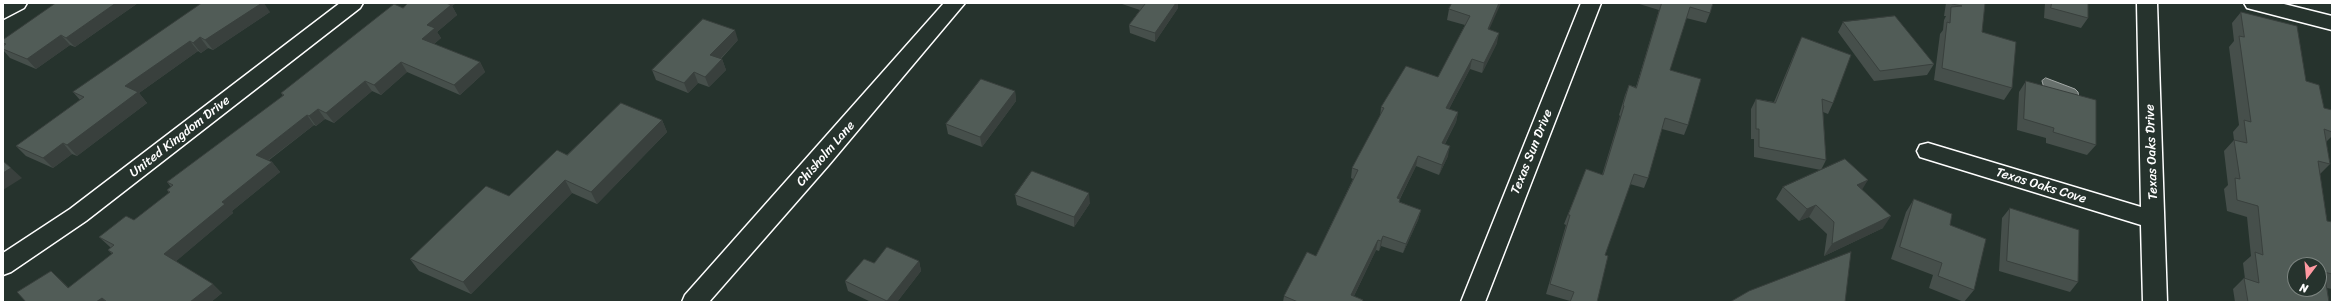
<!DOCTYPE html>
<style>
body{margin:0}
#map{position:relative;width:2335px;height:305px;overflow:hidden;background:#26332d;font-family:Sriracha,sans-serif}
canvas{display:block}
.frame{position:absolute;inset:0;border:4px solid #fff;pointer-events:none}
.north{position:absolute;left:2287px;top:257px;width:40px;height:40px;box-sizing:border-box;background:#26332d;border:1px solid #7d8581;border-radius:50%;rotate:196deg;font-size:11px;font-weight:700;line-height:16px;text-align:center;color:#fff}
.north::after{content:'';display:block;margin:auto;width:14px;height:18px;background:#ff9aa2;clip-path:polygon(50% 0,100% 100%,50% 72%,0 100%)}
</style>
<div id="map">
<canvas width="2335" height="305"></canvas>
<div class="frame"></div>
<div class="north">N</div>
</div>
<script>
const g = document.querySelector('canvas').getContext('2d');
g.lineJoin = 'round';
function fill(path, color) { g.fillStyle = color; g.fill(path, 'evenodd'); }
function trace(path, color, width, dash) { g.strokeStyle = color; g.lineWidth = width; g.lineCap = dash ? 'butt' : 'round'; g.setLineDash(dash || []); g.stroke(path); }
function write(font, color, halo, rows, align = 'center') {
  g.font = font + ' Sriracha,sans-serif'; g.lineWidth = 3.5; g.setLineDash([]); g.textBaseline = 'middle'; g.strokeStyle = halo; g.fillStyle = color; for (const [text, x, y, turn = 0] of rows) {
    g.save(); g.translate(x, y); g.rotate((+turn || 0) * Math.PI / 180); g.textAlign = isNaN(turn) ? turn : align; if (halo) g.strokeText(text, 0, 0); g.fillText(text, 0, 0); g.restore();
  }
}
const water = new Path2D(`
 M2046 78 2075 89 2078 92 2079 98 2044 88 2042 81Z`);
fill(water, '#67706c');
trace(water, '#a4a9a7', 1);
const minor = new Path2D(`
 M3 3H27L24 8 3 19Z
 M340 3H363L360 8 86 221 11 272 3 275V253L70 209Z
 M944 3H965L828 166 709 302H682L685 295Z
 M1581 3H1601L1485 302H1461Z
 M2137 3H2157L2167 302H2143L2141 225 1920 157 1917 151 1920 145 1928 143 2141 207Z
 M2244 3H2280L2332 16V30L2247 8Z`);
trace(minor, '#fff', 3);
fill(minor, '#26332d');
fill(new Path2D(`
 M56 3H138L75 47 70 45 36 69 10 58 3 50V46L4 45 3 44V40Z
 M202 3 270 12 213 50 208 48 201 53 198 51 139 93 147 103 77 156 72 154 53 168 26 156 16 146 80 100 73 92Z
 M408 3H456L452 6 457 15 437 32 441 38 434 44 480 62 485 72 460 95 407 72 381 95 372 91 334 123 325 119 316 126 314 125 268 161 272 162 280 172 232 211 233 213 176 261 222 293 211 302H26L51 271 69 288 112 254 108 250 111 248 109 246 99 237 134 220 169 193 167 190 171 187 167 182 283 96 281 93 403 8Z
 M1119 3H1178V8L1155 42 1130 33 1129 25 1140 10Z
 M1452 3 1489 29 1497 43 1482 73 1470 69 1449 109 1458 112 1456 122 1445 144 1448 156 1439 175 1416 166 1400 199V202L1421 210 1418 220 1403 253 1381 246 1379 251 1376 250 1354 296 1363 300V302H1283L1284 296 1316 256 1353 179 1351 178 1352 168 1380 117 1381 107 1438 77 1465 25 1447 20 1449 9Z
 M1636 3H1713L1710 13 1706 23 1686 18 1670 70 1688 125 1684 135 1662 129 1648 178 1644 188 1630 184 1605 255 1597 302H1569L1570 301 1546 294 1566 225 1564 224 1586 169 1602 175 1620 116 1619 115 1625 95 1629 85 1636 87 1659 10Z
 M1946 3H1985L1982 32 2012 88 2004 100 1934 80 1940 34 1943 30 1944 20 1946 16H1944Z
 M2045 3H2088V18L2081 28 2044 18Z
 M2241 12 2306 81 2324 108 2332 111V136L2326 142 2330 164 2320 174 2327 221 2332 222V289L2327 288 2329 302H2235L2233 289 2244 278 2245 279 2243 263 2251 256 2247 217 2227 211 2224 189 2228 185 2224 151 2234 140 2233 132 2239 125 2229 47 2234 41 2232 23Z
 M1843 22 1934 64 1927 75 1874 81 1838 32Z
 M1802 37 1833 103 1828 114 1823 112 1826 160 1821 170 1754 157V139H1751V109L1756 99 1774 102 1797 47Z
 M738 40 721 59H722L726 70 709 87 698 83 688 93 656 80 652 70Z
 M2026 81 2096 145 2087 155 2046 143V138L2017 130 2019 92Z
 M1015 91 1016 101 982 147 948 134 946 124Z
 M662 120 667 132 597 204 572 193 471 294 419 271 410 259 509 196 567 155Z
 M1783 187 1862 190 1883 228 1824 256 1827 234 1809 217 1799 221 1776 199Z
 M1015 195 1090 203 1074 227 1017 205Z
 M1914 199 1950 225 1974 290 1964 302 1929 288 1933 275 1891 259 1906 212Z
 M2010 208 2078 282 2070 292 1999 271 2002 218Z
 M919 261 921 271 897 302H871L848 291 845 281 874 263Z`), '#464f4b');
fill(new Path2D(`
 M116 3H138L75 47 66 38Z
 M255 3H264L270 12 213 50 205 40Z
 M441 3H456L452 6 457 15 437 32 441 38 428 49 422 39 427 25Z
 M1176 3H1178V8L1155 42V33Z
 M1499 3H1501L1485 39 1488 29Z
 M735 30 738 40 714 65 710 55Z
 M1499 33 1497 43 1482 73 1484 63Z
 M61 35 70 45 36 69 27 59Z
 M200 37 208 48 201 53 193 43Z
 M190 41 198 51 139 93 147 103 77 156 67 145 125 86Z
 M722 59 726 70 709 87 705 77Z
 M1472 59 1470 69 1444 118 1446 108Z
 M401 62 407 72 381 95 374 85Z
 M480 62 485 72 460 95 454 85Z
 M694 72 698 83 688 93 684 83Z
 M365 81 372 91 334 123 326 113Z
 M1015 91 1016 101 982 147 980 137Z
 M318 109 325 119 316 126 309 116Z
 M1458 112 1456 122 1440 153 1442 143Z
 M307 115 314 125 263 164 256 155Z
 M662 120 667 132 597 204 591 192Z
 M63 143 72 154 53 168 43 158Z
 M1450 146 1448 156 1439 175 1442 165Z
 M1418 156 1416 166 1395 208 1397 198Z
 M272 162 280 172 232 211 233 213 174 263 164 254 222 202Z
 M11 168 22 178 3 190V173Z
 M565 180 572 193 471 294 463 282Z
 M1868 180 1860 193 1857 185Z
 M1089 193 1090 203 1074 227V217Z
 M1816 205 1809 217 1799 221 1807 209Z
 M1421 210 1418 220 1403 253 1406 244Z
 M1891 216 1883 228 1824 256 1832 244Z
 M1383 236 1381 246 1379 251 1381 241Z
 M1378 240 1376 250 1351 302V295Z
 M919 261 921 271 897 302H887V301Z
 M51 271 61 280 78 298Z
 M213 284 222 293 211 302H190Z
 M102 298 106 302H96Z`), '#39403d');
const building = new Path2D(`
 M56 3H116L66 38 61 35 27 59 3 49V46L6 44 3 43V40Z
 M202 3H262L205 40 200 37 193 43 190 41 125 86 138 92 67 145 63 143 43 158 16 146 84 97 73 92Z
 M408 3H446L451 5 427 25 435 28 422 39 480 62 454 85 401 62 374 85 365 81 326 113 318 109 309 116 307 115 256 155 272 162 222 202 225 204 164 254 213 284 190 302H107L102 298 96 302H26L17 292 51 271 68 288 113 253 108 250 114 245 99 237 126 216 134 220 170 192 167 190 173 185 167 182 284 95 281 93 394 4 403 8Z
 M1143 3H1176L1155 33 1129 25 1145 4Z
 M1452 3H1499L1488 29 1499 33 1484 63 1472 59 1446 108 1458 112 1442 143 1450 146 1442 165 1418 156 1397 198 1400 199 1399 202 1421 210 1406 244 1383 236 1381 241 1378 240 1351 295 1363 300 1362 302H1298L1284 296 1307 252 1316 256 1358 170 1352 168 1384 108 1381 107 1406 66 1438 77 1470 16 1449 9Z
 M1662 3H1713L1710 13 1690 7 1670 70 1701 79 1688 125 1665 118 1648 178 1634 174 1605 255 1608 256 1597 302H1570L1574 292 1550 284 1570 215H1568L1586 169 1603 175 1624 106 1623 105 1629 85 1636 88Z
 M1952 3H1985L1982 32 2016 42 2012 88 1942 68 1947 22 1950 23 1951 7 1962 6 1952 4Z
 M2052 3H2088V18L2051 8Z
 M2241 12 2297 26 2306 81 2319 85 2324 108 2332 110V132L2324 129 2330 164 2318 161 2327 221 2332 222V274L2324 272 2329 302H2248L2244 278 2259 283 2255 252 2263 255 2258 206 2237 200 2235 178 2240 179 2234 140 2247 143 2244 120 2251 122 2239 36 2244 37ZM2295 265H2319V289H2295Z
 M1895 16 1934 64 1880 71 1843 22Z
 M703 19 735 30 710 55 722 59 705 77 694 72 684 83 652 70Z
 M1802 37 1851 55 1833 103 1822 99 1826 160 1759 147V129H1756V99L1775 103Z
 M981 79 1015 91 980 137 946 124Z
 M2026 81 2096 100V145L2053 132 2054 128 2024 119Z
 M621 103 662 120 591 192 565 180 463 282 410 259 486 186 509 196 557 150 567 155Z
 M1845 159 1868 180 1857 185 1891 216 1832 244 1834 222 1816 205 1807 209 1783 187Z
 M3 161 11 168 3 173Z
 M1032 171 1089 193 1074 217 1015 195Z
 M1914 199 1952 214 1950 225 1986 239 1974 290 1938 276 1942 263 1900 247Z
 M2010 208 2079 230 2078 282 2007 261Z
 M887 247 919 261 887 301 845 281 864 259 874 263Z
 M1851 252 1845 302H1730L1749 291Z`);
fill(building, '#515c57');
trace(building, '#39403d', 1);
write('13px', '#fff', '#26332d', [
 ["United Kingdom Drive",180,137,-38],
 ["Texas Sun Drive",1532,152,-68],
 ["Texas Oaks Drive",2152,152,-92],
 ["Chisholm Lane",826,154,-49],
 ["Texas Oaks Cove",2041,186,17]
]);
</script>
